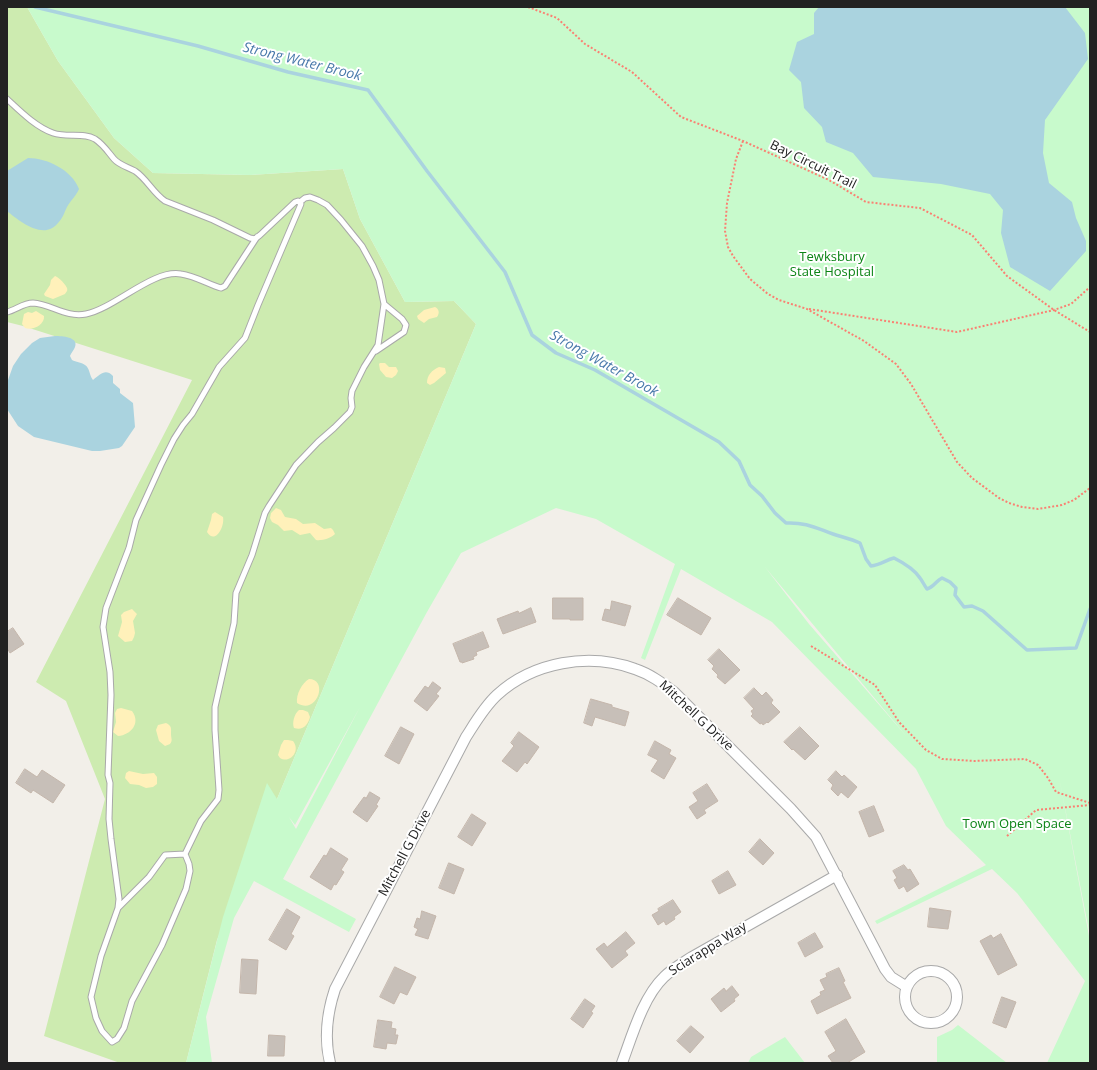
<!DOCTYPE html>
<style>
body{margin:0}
#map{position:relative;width:1097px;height:1070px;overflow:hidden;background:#f2efe9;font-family:"Open Sans",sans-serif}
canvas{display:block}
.frame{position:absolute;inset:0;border:8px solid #222;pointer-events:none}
</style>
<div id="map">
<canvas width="1097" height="1070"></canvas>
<div class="frame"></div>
</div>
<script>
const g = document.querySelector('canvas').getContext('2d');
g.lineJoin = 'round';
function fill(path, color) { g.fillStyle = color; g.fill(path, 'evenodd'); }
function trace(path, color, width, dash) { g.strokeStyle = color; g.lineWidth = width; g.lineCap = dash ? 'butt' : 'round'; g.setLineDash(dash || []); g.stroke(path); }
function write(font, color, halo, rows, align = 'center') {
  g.font = font + ' "Open Sans",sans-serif'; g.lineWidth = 4; g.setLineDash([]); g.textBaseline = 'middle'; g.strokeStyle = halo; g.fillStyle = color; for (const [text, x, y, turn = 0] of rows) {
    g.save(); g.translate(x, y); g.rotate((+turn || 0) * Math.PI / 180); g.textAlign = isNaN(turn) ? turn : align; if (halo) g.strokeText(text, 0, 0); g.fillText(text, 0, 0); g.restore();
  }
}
fill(new Path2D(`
 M7 7H27L58 61 114 138 153 173 250 175 343 169 360 219 405 302 454 301 476 324 277 799 217 940 186 1063H120L44 1036 105 799 66 701 36 682 192 380 23 326 7 322Z`), '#cdebb0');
fill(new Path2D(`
 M55 276C59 277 66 285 67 288 68 291 66 292 65 294L53 299 45 296 44 294 50 285 51 280Z
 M435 307C439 309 440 313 437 317L429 319 424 323 418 319 417 316 424 310Z
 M36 311 44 316C45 325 32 331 25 328L22 324 24 314 28 312 32 313Z
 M380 363H385L389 367H396L398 371 396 375 392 378 386 377 380 370 379 364Z
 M439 367 445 368 446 373 434 383 430 385 427 383C427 375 432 370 439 367Z
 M276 508 281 510 285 517 296 519 303 524 315 523 324 529 331 528 333 530 335 534C331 538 322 541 316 540L310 533 300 535 292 530 284 531 278 525 272 522 270 518 271 513Z
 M215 512 223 517C225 527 215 545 207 532L211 520 212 514Z
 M132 609 137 614 133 621 135 633 134 637 132 641 125 642 118 636 122 622 121 615 124 612Z
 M309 679C329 679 317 716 297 703 296 694 302 683 309 679Z
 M121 708 132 711C141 723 131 735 118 736L113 732 116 722 115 713 117 709Z
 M299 710H303L308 712 310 717C308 725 303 731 294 728 292 723 294 714 299 710Z
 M166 723C172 726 171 728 171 734 171 739 173 740 170 744L165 746 159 741 156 730 158 725Z
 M284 740H288L293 741C301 751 290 764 280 758L278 755 281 745Z
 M129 771 143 774 154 773 157 777V784L153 787 146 788 139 785 130 784 125 778 126 773Z`), '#fff1ba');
fill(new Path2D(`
 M27 7H1090V936L1059 777 1090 941V1063H1047L1085 981 1017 893 992 869 877 924 875 921 986 865 946 826 916 769 772 622 681 569 645 660 641 658 675 564 596 519 556 508 461 553 427 612 283 879 356 919 349 932 254 881 234 918 206 1017 212 1063H186L223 917 267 783 277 799 476 324 454 301 405 302 360 219 343 169 250 175 153 173 114 138 58 61ZM765 567 907 737 809 624ZM360 707 296 829 289 817 295 825Z
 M958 1025 1007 1063H937V1037L952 1030Z
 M785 1037 805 1063H748L751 1057Z`), '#c8facc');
fill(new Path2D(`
 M819 7H1065L1085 33 1088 59 1045 120 1043 153 1049 183 1072 202 1076 218 1086 241V251L1050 291 1010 267 1001 233 1003 210 990 194 941 184 873 177 853 153 826 142 822 127 804 108 801 82 789 70 797 42 814 34V13Z
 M28 158C47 158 72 170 79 189 76 196 71 200 67 207 64 213 63 218 58 223 44 241 19 221 7 211V171Z
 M55 336C62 336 79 337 75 347 74 350 71 353 70 356L72 360C76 362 81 362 85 365 90 368 89 375 93 380 100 375 105 368 113 376V383L120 389V393L133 403 135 427 122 446 119 448 100 451H92L34 437 18 426 7 409V383L13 366 21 354 32 343 40 338Z`), '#aad3df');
trace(new Path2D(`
 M35 7 198 46 288 72 368 90 427 171 505 272 532 335 556 353 595 370 719 442 739 461 750 485 762 496 775 513 786 523C805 522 816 528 833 534 842 537 851 539 860 543L866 559 871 566C880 565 886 560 894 558 904 563 914 569 920 578 923 582 924 585 927 589 934 587 936 581 942 578L950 582 956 588 955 595 964 607 972 606 983 611 1027 650 1076 648 1090 609`), '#aad3df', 3.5);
const building = new Path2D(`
 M553 598H583V620H570V619H553Z
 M678 598 711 618 701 635 667 615Z
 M612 601 631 606 625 626 602 620 605 609 610 610Z
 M531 608 536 622 503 634 497 619 518 611 519 613Z
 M13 628 24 644 10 653 7 648V632Z
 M483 632 489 647 476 652 477 655 473 657 474 659 462 663V662H460L453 644Z
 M719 649 740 670 725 684 717 677 718 675 712 669 714 666 708 660Z
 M433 682 441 688 436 694 439 696 427 711 414 701 425 686 428 688Z
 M754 688 762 696 766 692 773 700 771 703 780 712 768 723 767 722 763 725 762 723 760 724 751 716 753 714 751 711 754 709 744 698Z
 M591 699 612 705V707L629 712 625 726 595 717 592 726 584 723Z
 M401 727 414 734 399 764 385 756Z
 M800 727 819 746 805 760 793 749 792 750 784 742Z
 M519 732 539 747 527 764 525 762 517 772 502 761 514 746 511 743Z
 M655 741 671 750 669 754 676 758 664 779 651 771 658 760 648 755Z
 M25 769 37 777 42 770 65 785 53 803 33 790 31 793 16 783Z
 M836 771 842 777 844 775 857 787 848 798 841 792 838 796 831 789 833 785 828 780Z
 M707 784 718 801 704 810 706 813 697 819 689 807 698 801 693 793Z
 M370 792 380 798 376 805 378 806 367 822 353 812 364 797 366 798Z
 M874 806 884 831 869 837 859 812Z
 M472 814 486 823 472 846 458 837Z
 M760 839 774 853 763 865 749 852Z
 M331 848 348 859 341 870 344 872 336 885 334 884 331 890 310 877 324 855 326 856Z
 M449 863 464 869 454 894 439 888Z
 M904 865 908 870 910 869 919 884 907 892 904 886 899 889 894 880 897 878 893 871Z
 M728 871 736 885 719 894 712 881Z
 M673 900 681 912 674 917 675 919 666 925 664 921 658 925 652 915 659 911 658 909Z
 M930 908 951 911 948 929 928 927Z
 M287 909 300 917 291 934 294 936 286 950 269 940Z
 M422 911 436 916 428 939 415 935 418 929 414 927 417 918 420 919Z
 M626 932 635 943 625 951 628 955 612 968 596 949 604 943 607 947Z
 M815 933 823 947 805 957 798 943Z
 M1001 934 1017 965 998 975 980 941 991 935 993 938Z
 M242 959 258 960 256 994 240 993Z
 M395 967 416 977 407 995 400 992 394 1004 380 997Z
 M839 968 845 981 843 982 851 998 817 1014 811 1001 821 995 820 992 825 990 820 980 827 977 826 974Z
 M732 986 739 995 734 999 735 1001 721 1012 711 999 724 988 726 991Z
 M1002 997 1016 1002 1006 1028 993 1023Z
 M585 999 595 1006 591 1012 593 1013 583 1028 571 1019Z
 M846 1019 865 1052 847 1063H833L828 1056 836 1051 825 1032Z
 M378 1020 392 1022 391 1028 396 1029 395 1035H398L396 1044 387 1043 386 1049 374 1047Z
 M691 1026 704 1037 690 1053 677 1041Z
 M269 1035 285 1036 284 1056H268Z`);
fill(building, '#c7bfb8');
trace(building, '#c4b6ab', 1);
const lane = new Path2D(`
 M7 99C21 112 36 127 53 133 67 138 83 132 95 139 104 145 108 152 114 159 119 165 128 167 135 171 147 179 153 193 165 201L213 220 250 238 255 239 260 235 295 202 298 201 301 204 258 305 245 338 219 367 192 414 183 425 174 439 161 465 136 520 129 548 106 608 103 627 110 672 111 695 108 775 110 783 109 819 111 839 119 899 118 908
 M300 202 305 198 310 197 318 200 327 205 341 220 362 246 373 266 379 280 384 304 402 319 406 325 404 332 376 351
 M7 312C16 310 23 303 33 303 51 304 66 318 86 314 115 308 153 269 181 274 195 276 208 284 221 288L225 286 257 237
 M185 854 189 864 190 871 186 889 162 945 132 1001 124 1028 117 1039 112 1042 102 1031 96 1018 91 997 101 956 118 908 149 877 165 855 185 854 201 821 218 799 219 790 215 730V707L234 623 236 593 252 555 265 513 269 506 296 465 318 442 334 428 350 412 352 407 351 398 352 391 364 367 378 345 384 304`);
const street = new Path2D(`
 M905 997a26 26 0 1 1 52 0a26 26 0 1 1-52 0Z
 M330 1063C324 1038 327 1013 335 989L466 737C475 723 484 707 497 695 533 662 589 652 635 669 650 674 662 683 674 692L791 809 816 837 885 969 891 977 907 987
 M622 1063C632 1036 643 997 664 977 672 969 683 963 692 957L837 875`);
trace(lane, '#a9a9a9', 7);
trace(street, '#a9a9a9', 12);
trace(new Path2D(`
 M528 7 557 18 585 44 632 72 681 117 743 141 829 180 866 202 920 208 972 235 1007 276 1054 310 1090 332
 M743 141 736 159 727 203 725 231 728 247 733 256 750 279 768 294 779 300 807 309 864 341 896 364 911 384 957 462 972 478 999 498 1009 503 1022 507 1038 509 1062 505 1074 500 1090 488
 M809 309 957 332 1054 310 1071 304 1090 287
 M811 646 875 685 899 722 926 750 942 759 974 761 1025 759 1038 765 1048 778 1056 792 1090 803
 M1007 836 1036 810 1090 805`), '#fa8072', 2, [2, 2]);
trace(lane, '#fff', 5);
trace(street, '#fff', 10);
write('13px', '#222', '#fff', [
 ["Bay Circuit Trail",813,165,26],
 ["Mitchell G Drive",696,716,43],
 ["Mitchell G Drive",405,853,-62],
 ["Sciarappa Way",708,949,-32]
]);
write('13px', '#0c8416', '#fff', [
 ["Tewksbury",832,257],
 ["State Hospital",832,272],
 ["Town Open Space",1017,824]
]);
write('italic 14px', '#4a7aab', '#fff', [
 ["Strong Water Brook",302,62,14],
 ["Strong Water Brook",604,364,29]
]);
</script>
